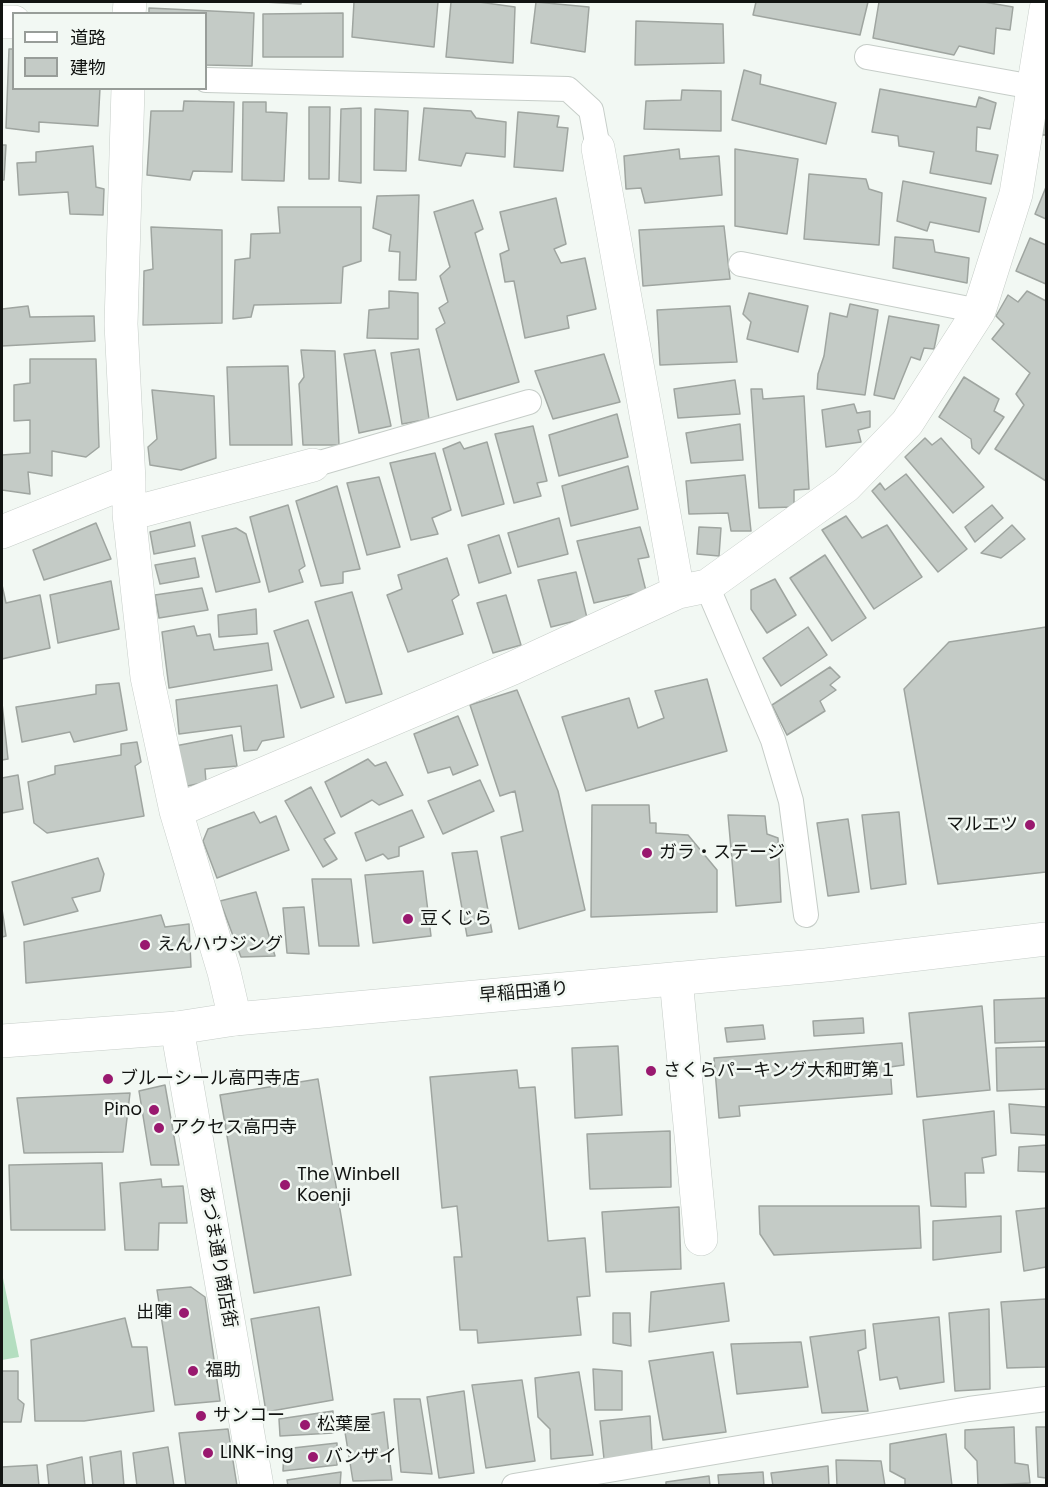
<!DOCTYPE html>
<meta charset="utf-8">
<style>
body{margin:0}
#map{position:relative;width:1048px;height:1487px;overflow:hidden;background:#f2f8f3;font-family:Poppins,"Noto Sans JP",sans-serif}
canvas{display:block}
.frame{position:absolute;inset:0;border:3px solid #121412;pointer-events:none}
.legend{position:absolute;left:12px;top:12px;width:195px;height:78px;box-sizing:border-box;background:#f2f8f3;border:2px solid #989d99;margin:0;padding:8px 10px;list-style:none;font-size:18px;color:#121412}
.legend li{display:flex;align-items:center;gap:12px;height:30px}
.legend b{width:30px;border:2px solid #989d99}
</style>
<div id="map">
<canvas width="1048" height="1487"></canvas>
<div class="frame"></div>
<ul class="legend">
<li><b style="height:8px;background:#fff"></b>道路</li>
<li><b style="height:16px;background:#c4cbc6"></b>建物</li>
</ul>
</div>
<script>
const g = document.querySelector('canvas').getContext('2d');
g.lineJoin = 'round';
function fill(path, color) { g.fillStyle = color; g.fill(path, 'evenodd'); }
function trace(path, color, width, dash) { g.strokeStyle = color; g.lineWidth = width; g.lineCap = dash ? 'butt' : 'round'; g.setLineDash(dash || []); g.stroke(path); }
function write(font, color, halo, rows, align = 'center') {
  g.font = font + ' Poppins,"Noto Sans JP",sans-serif'; g.lineWidth = 5; g.setLineDash([]); g.textBaseline = 'middle'; g.strokeStyle = halo; g.fillStyle = color; for (const [text, x, y, turn = 0] of rows) {
    g.save(); g.translate(x, y); g.rotate((+turn || 0) * Math.PI / 180); g.textAlign = isNaN(turn) ? turn : align; if (halo) g.strokeText(text, 0, 0); g.fillText(text, 0, 0); g.restore();
  }
}
fill(new Path2D(`
 M2 1273 19 1357 2 1360Z`), '#b4dec0');
const building = new Path2D(`
 M264 2H301V4Z
 M354 2H438L434 47 352 37Z
 M451 2H479L515 7 513 63 446 57Z
 M536 2 589 7 585 52 531 43Z
 M756 2H868L860 35 753 15Z
 M879 2H984L1013 7 1010 30 996 28 994 54 959 46 954 55 873 38Z
 M149 8 254 13 252 66 206 65V14H149Z
 M343 13V57H263V14Z
 M636 21 723 24 724 63 635 65Z
 M9 49H14V88H100L98 126 39 122V132L6 128Z
 M744 70 761 75 760 84 836 103 826 144 732 120Z
 M880 89 976 107 979 97 996 103 990 129 977 127 976 151 998 155 991 184 930 173 934 152 899 146 898 136 872 132Z
 M682 90 721 91V131L644 129 646 101 681 100Z
 M1046 100V135H1042Z
 M184 101 234 102 232 172 193 171 190 180 147 175 151 111H183Z
 M243 102H266V112L287 113 284 181 242 180Z
 M309 107H330L329 179H309Z
 M361 108V183L339 181 341 109Z
 M424 108 471 111 476 118 506 122 505 157 466 153 461 166 419 160Z
 M375 109 408 111 406 171 374 170Z
 M518 112 559 116 557 127 568 128 563 171 514 167Z
 M2 145H6L4 180H2Z
 M93 146 96 187 104 189 103 215 70 214 68 192 19 195 17 163 36 162V152Z
 M679 149 680 159 719 156 722 195 645 203 641 188 626 189 624 156Z
 M735 149 798 159 787 234 735 226Z
 M809 174 866 179 869 189 882 193 879 245 804 239Z
 M903 181 986 198 979 232 930 222 927 231 897 221Z
 M1046 187V219L1035 214Z
 M419 195 416 280H399L400 252 389 251 391 235 373 228 377 196Z
 M556 198 566 244 554 249 561 263 585 258 596 309 567 316 569 328 525 338 514 281 505 282 500 254 509 250 500 212Z
 M473 200 483 229 475 233 519 382 457 400 436 329 445 323 439 308 448 302 440 276 450 267 434 212Z
 M278 207H361V261L343 267 341 303 254 305 251 317 233 319 235 260 250 258 251 234 280 233Z
 M724 226 730 279 643 286 639 230Z
 M151 227 222 230V323L143 325 144 271 153 269Z
 M895 237 933 240 935 252 969 258 967 283 893 268Z
 M1030 238 1046 245V284L1016 271Z
 M389 291 418 293V339L367 338 369 310 389 308Z
 M1027 291 1046 301V481L995 449 1024 405 1016 394 1030 373 992 339 1004 324 996 316 1008 295 1018 302Z
 M749 293 808 306 798 352 747 339 751 322 743 314Z
 M850 304 878 310 865 395 817 389 818 374 824 356 830 313 847 317Z
 M28 306 30 317 94 316 95 341 2 346V309Z
 M730 306 737 362 660 365 657 310Z
 M889 316 939 325 934 349 924 348 920 360 911 357 894 399 874 395Z
 M419 349 429 419 402 424 391 353Z
 M301 350 335 351 339 445H303L299 384 304 377Z
 M375 350 391 426 359 433 344 354Z
 M604 354 620 402 553 419 535 371Z
 M30 359H96L99 447 86 457 52 451V476L28 472 30 494 2 490V455L30 453V420L14 421V385L30 383Z
 M288 366 292 445H230L227 367Z
 M964 377 999 399 994 411 1004 417 979 454 972 448 971 439 939 417Z
 M735 380 740 414 678 418 674 389Z
 M751 389H762L763 399 804 396 809 489 794 490V507L759 508Z
 M152 390 214 396 216 458 181 470 150 465 148 447 157 439Z
 M854 404 857 413 870 411V427L858 430 861 442 826 447 822 410Z
 M617 414 628 457 559 476 549 435Z
 M740 424 743 460 691 463 686 433Z
 M533 426 547 481 537 483 541 496 514 503 495 434Z
 M925 438 932 445 941 438 984 487 953 513 905 457Z
 M460 442 464 449 487 442 504 504 462 516 443 449Z
 M435 453 451 510 432 518 438 534 411 540 390 463Z
 M628 466 638 509 571 526 562 486Z
 M906 474 967 549 938 572 872 491 880 483 885 490Z
 M745 475 751 531H731L728 513 689 514 686 481Z
 M379 477 400 547 367 555 347 483Z
 M337 486 360 569 343 572V583L321 586 296 501Z
 M288 505 305 566 299 570 303 582 269 592 250 517Z
 M992 505 1003 518 975 542 965 527Z
 M846 516 862 538 887 525 922 577 874 609 822 530Z
 M559 518 568 554 518 567 508 533Z
 M190 522 195 546 154 554 150 532Z
 M96 523 111 559 44 580 33 550Z
 M1012 525 1025 539 1001 558 981 553Z
 M640 527 649 557 638 559 646 591 594 603 577 541Z
 M699 527 721 528 719 556 697 554Z
 M236 528 246 534 260 582 216 592 202 536Z
 M499 535 511 573 479 583 468 545Z
 M825 555 866 618 832 641 790 578Z
 M195 558 199 577 160 584 155 565Z
 M447 558 459 595 452 600 463 634 408 652 387 595 402 589 398 575Z
 M576 572 587 618 551 627 538 580Z
 M775 579 796 615 767 633 751 609V590Z
 M111 581 119 629 58 643 50 595Z
 M2 585 6 603 40 595 50 648 2 659Z
 M202 588 208 610 159 618 155 595Z
 M352 592 382 694 346 703 315 602Z
 M506 595 521 645 493 653 477 603Z
 M256 609 257 634 219 637 218 615Z
 M308 620 334 697 301 708 274 631Z
 M194 626 197 636 210 634 214 650 268 643 272 670 169 688 162 632Z
 M808 627 827 655 781 686 763 658Z
 M1046 627V872L938 884 904 689 949 642Z
 M830 667 840 677 830 685 836 690 820 701 825 711 787 735 772 705Z
 M707 679 727 751 586 791 562 717 629 698 638 728 664 718 655 691Z
 M119 683 127 730 74 742 70 732 22 742 16 707 96 694V685Z
 M277 685 284 737 262 741 257 750 244 751 241 726 179 734 176 700Z
 M517 690 558 791 585 910 519 929 501 837 523 831 515 791 500 796 470 705Z
 M2 703 8 759 2 760Z
 M458 716 478 765 453 775 450 767 428 773 414 734Z
 M232 735 237 766 205 769 206 782 183 787 175 746Z
 M137 742 141 762 135 766 144 816 47 833 34 823 28 782 55 774V766L121 755V744Z
 M368 759 375 766 386 762 403 795 379 805 372 800 341 817 325 782Z
 M18 775 23 809 2 813V778Z
 M480 780 494 811 443 834 428 801Z
 M311 787 335 833 324 839 337 859 323 867 285 801Z
 M592 805H649L650 823H656V833L688 835 717 870V912L591 917Z
 M412 810 424 837 399 847V856L388 859 383 854 366 861 355 833Z
 M254 812 260 823 276 816 289 850 217 878 203 841 208 829Z
 M899 812 906 884 871 889 862 815Z
 M728 815 765 816 767 834 778 838 781 902 736 906Z
 M848 819 859 892 828 896 817 823Z
 M477 851 492 932 467 936 452 853Z
 M98 858 104 874 100 891 72 898 78 911 24 925 12 882Z
 M423 871 431 936 373 943 365 875Z
 M312 879H351L359 946H319Z
 M256 892 275 956 241 957 220 901Z
 M304 907 309 954 287 953 283 908Z
 M2 909 6 936 2 937Z
 M161 915 165 927 189 924 191 967 26 983 24 942Z
 M1046 998V1041L995 1043 994 1000Z
 M982 1006 990 1090 917 1097 909 1013Z
 M863 1018 864 1033 814 1036 813 1021Z
 M763 1025 765 1039 727 1042 725 1028Z
 M902 1043 904 1065 890 1067 892 1094 739 1106 740 1116 719 1118 714 1058Z
 M618 1046 622 1115 575 1118 572 1048Z
 M1046 1047V1089L997 1091 996 1048Z
 M517 1070 519 1088 535 1087 548 1241 585 1238 590 1296 577 1297 581 1335 478 1343 477 1330H460L454 1257H462L457 1206 442 1208 430 1077Z
 M318 1079 351 1275 254 1293 220 1095Z
 M165 1085 179 1165H151L139 1091Z
 M130 1093 123 1152 24 1153 17 1098Z
 M1009 1104 1046 1107V1135L1011 1133Z
 M994 1111 996 1155 982 1158 984 1173H965L966 1207 931 1206 923 1120Z
 M670 1131 671 1187 590 1189 587 1134Z
 M1046 1145V1172L1018 1171 1019 1147Z
 M102 1163 105 1230H11L9 1165Z
 M161 1179 162 1187 183 1186 187 1223H159L158 1250H125L120 1183Z
 M759 1206H919L921 1248 774 1255 760 1234Z
 M679 1207 681 1269 606 1272 602 1212Z
 M1046 1208V1267L1024 1271 1016 1211Z
 M1001 1216V1252L933 1260V1221Z
 M724 1283 729 1321 649 1332 651 1292Z
 M191 1287 205 1297 220 1401 175 1405 157 1290Z
 M1046 1299V1367L1007 1368 1001 1302Z
 M319 1307 333 1400 266 1412 251 1319Z
 M989 1309 990 1389 955 1391 949 1313Z
 M613 1313H630L631 1346 613 1343Z
 M939 1317 944 1382 900 1389 897 1377 880 1380 873 1324Z
 M125 1318 132 1347H147L154 1411 84 1421H35L31 1340Z
 M865 1330 866 1348 858 1351 868 1411 822 1413 810 1337Z
 M801 1342 808 1387 737 1394 731 1344Z
 M713 1352 726 1432 663 1440 649 1361Z
 M593 1369 622 1371V1410H595Z
 M2 1371H18V1399L24 1404 21 1422H2Z
 M579 1372 593 1455 551 1459 550 1429 538 1417 535 1378Z
 M522 1380 535 1461 486 1468 472 1385Z
 M464 1391 474 1473 439 1478 427 1397Z
 M394 1399H420L432 1474 401 1472Z
 M333 1411V1433L280 1436 279 1419Z
 M384 1412 392 1480 353 1481 343 1420Z
 M650 1416 652 1451 604 1459 600 1421Z
 M1014 1427 1015 1463 1028 1465 1030 1483 978 1486 977 1461 965 1448V1430Z
 M1036 1427H1046V1478L1038 1477Z
 M228 1429 237 1486H186L179 1433Z
 M946 1434 952 1486H905V1479L890 1471V1444Z
 M337 1443V1465L283 1471 284 1449Z
 M168 1447 174 1486H137L133 1453Z
 M121 1451 124 1486H93L90 1457Z
 M82 1457 85 1486H49L47 1465Z
 M836 1460 881 1461 885 1486H837Z
 M37 1465 39 1486H2V1467Z
 M828 1466 829 1486H773L771 1473Z
 M341 1472 340 1486H288L287 1480Z
 M763 1472 764 1486H719L718 1475Z
 M709 1476 710 1486H666V1482Z`);
fill(building, '#c4cbc6');
trace(building, '#9fa5a0', 1.5);
const service = new Path2D(`
 M867 57 1033 87
 M206 80 568 89 591 110 598 148
 M741 264 979 311
 M313 465 529 402
 M707 586 773 740 791 801 806 915
 M514 1486 969 1409 1046 1399`);
const minor = new Path2D(`
 M129 14 130 2
 M2 22H14
 M128 88 121 324 129 481V514L147 677 176 811 224 972 235 1019
 M598 148 678 592
 M129 514 313 465
 M2 532 129 481
 M176 811 513 668 678 592 707 586 846 486 907 423 979 311 1016 194 1046 9
 M676 979 701 1239
 M177 1028 257 1486`);
const primary = new Path2D(`
 M2 1041 177 1028 235 1019 826 965 1046 939`);
trace(service, '#c6cdc8', 26);
trace(minor, '#c6cdc8', 34);
trace(primary, '#c6cdc8', 34);
trace(service, '#fff', 24);
trace(minor, '#fff', 33);
trace(primary, '#fff', 33);
for (const [x, y, r, color] of [
 [1030,825,6,"#99196f"],
 [647,853,6,"#99196f"],
 [408,919,6,"#99196f"],
 [145,945,6,"#99196f"],
 [651,1071,6,"#99196f"],
 [108,1079,6,"#99196f"],
 [154,1110,6,"#99196f"],
 [159,1128,6,"#99196f"],
 [285,1185,6,"#99196f"],
 [184,1313,6,"#99196f"],
 [193,1371,6,"#99196f"],
 [201,1416,6,"#99196f"],
 [305,1425,6,"#99196f"],
 [208,1453,6,"#99196f"],
 [313,1457,6,"#99196f"]
]) { const dot = new Path2D(); dot.arc(x, y, r, 0, 2 * Math.PI); g.fillStyle = color; g.fill(dot); trace(dot, '#f2f8f3', 2); }
write('18px', '#121412', '#f2f8f3', [
 ["マルエツ",1018,825,"right"],
 ["ガラ・ステージ",659,853],
 ["豆くじら",420,919],
 ["えんハウジング",157,945],
 ["さくらパーキング大和町第１",663,1071],
 ["ブルーシール高円寺店",120,1079],
 ["Pino",142,1110,"right"],
 ["アクセス高円寺",171,1128],
 ["The Winbell",297,1175],
 ["Koenji",297,1196],
 ["出陣",172,1313,"right"],
 ["福助",205,1371],
 ["サンコー",213,1416],
 ["松葉屋",317,1425],
 ["LINK-ing",220,1453],
 ["バンザイ",325,1457]
], 'left');
write('18px', '#121412', '#f2f8f3', [
 ["早稲田通り",524,993,-5],
 ["あづま通り商店街",217,1257,80]
]);
</script>
